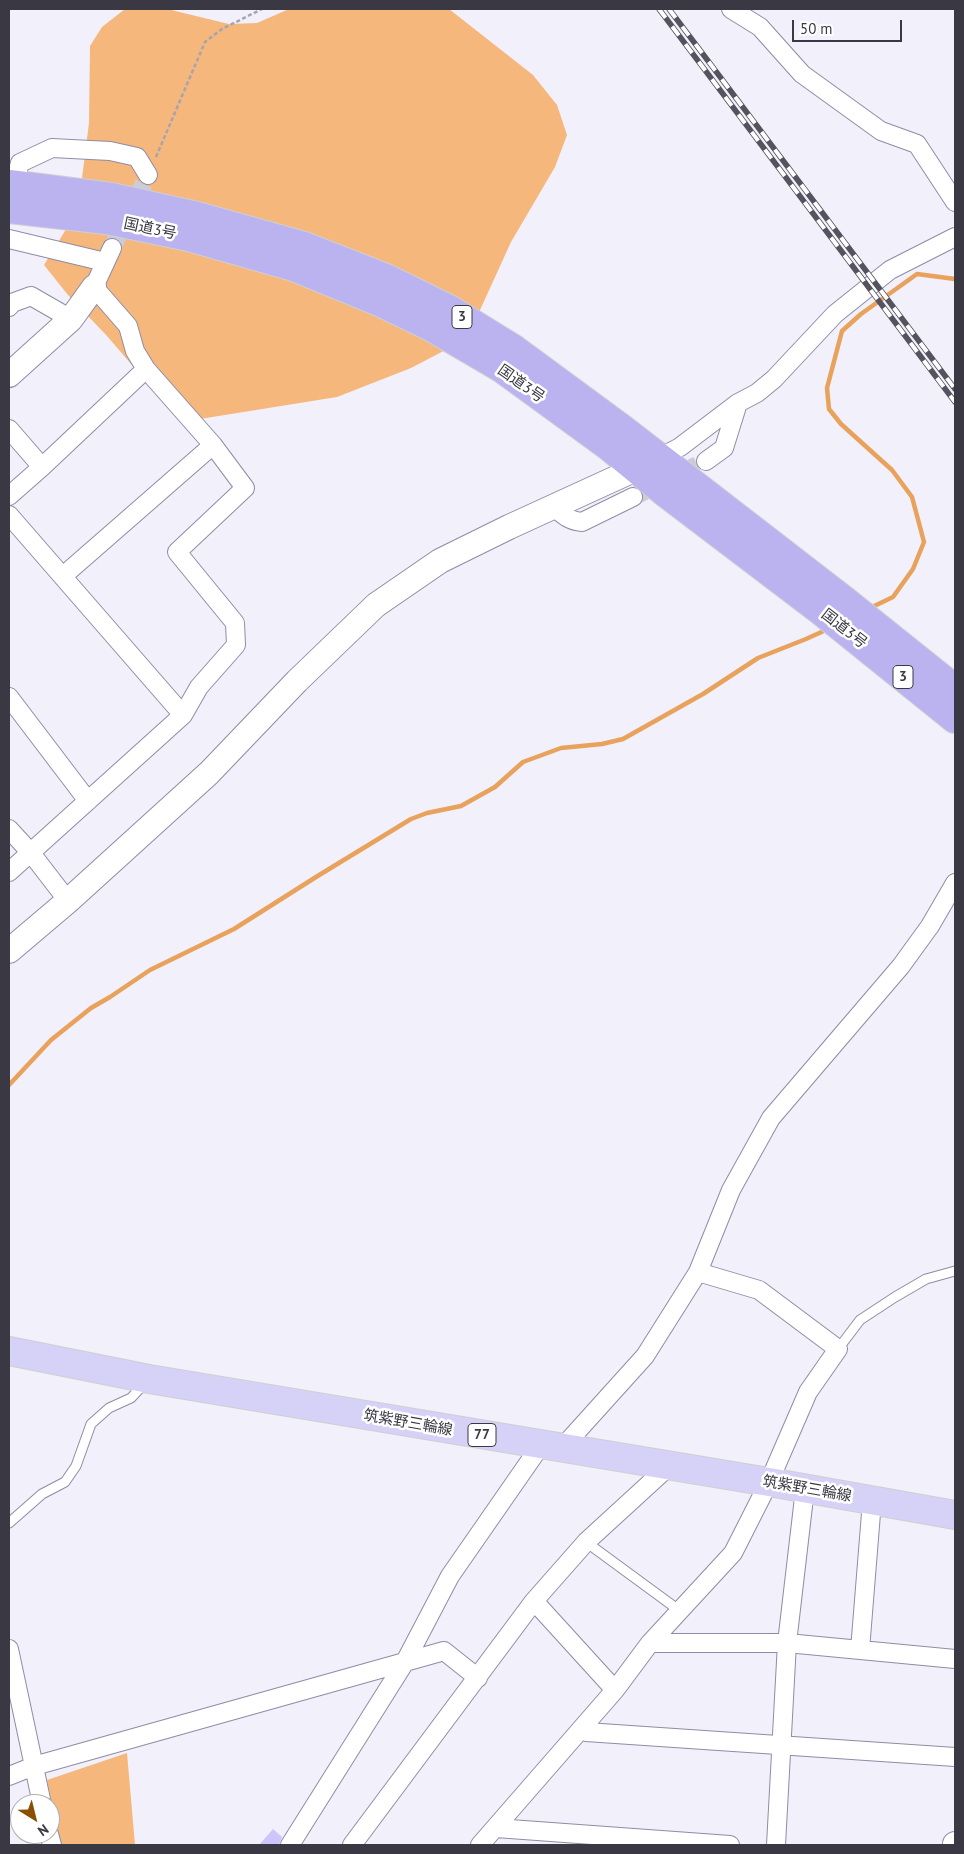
<!DOCTYPE html>
<meta charset="utf-8">
<style>
body{margin:0}
#map{position:relative;width:964px;height:1854px;overflow:hidden;background:#f1f0fb;font-family:"PT Sans",sans-serif}
canvas{display:block}
.frame{position:absolute;inset:0;border:10px solid #393843;pointer-events:none}
.north{position:absolute;left:10px;top:1794px;width:50px;height:50px;box-sizing:border-box;background:#fff;border:1px solid #b0afb4;border-radius:50%;rotate:144deg;font-size:14px;font-weight:700;line-height:20px;text-align:center;color:#393843}
.north::after{content:'';display:block;margin:auto;width:18px;height:22px;background:#895004;clip-path:polygon(50% 0,100% 100%,50% 72%,0 100%)}
.scale{position:absolute;left:792px;top:20px;width:110px;height:22px;box-sizing:border-box;border:2px solid #393843;border-top:0;padding-left:6px;font-size:15px;line-height:18px;white-space:nowrap;color:#393843;-webkit-text-stroke:4px #fff;paint-order:stroke}
</style>
<div id="map">
<canvas width="964" height="1854"></canvas>
<div class="frame"></div>
<div class="north">N</div>
<div class="scale">50 m</div>
</div>
<script>
const g = document.querySelector('canvas').getContext('2d');
g.lineJoin = 'round';
function fill(path, color) { g.fillStyle = color; g.fill(path, 'evenodd'); }
function trace(path, color, width, dash) { g.strokeStyle = color; g.lineWidth = width; g.lineCap = dash ? 'butt' : 'round'; g.setLineDash(dash || []); g.stroke(path); }
function write(font, color, halo, rows, align = 'center') {
  g.font = font + ' "PT Sans","Noto Sans JP",sans-serif'; g.lineWidth = 5; g.setLineDash([]); g.textBaseline = 'middle'; g.strokeStyle = halo; g.fillStyle = color; for (const [text, x, y, turn = 0] of rows) {
    g.save(); g.translate(x, y); g.rotate((+turn || 0) * Math.PI / 180); g.textAlign = isNaN(turn) ? turn : align; if (halo) g.strokeText(text, 0, 0); g.fillText(text, 0, 0); g.restore();
  }
}
fill(new Path2D(`
 M125 9H167L229 24 257 23 289 9H449L533 75 557 105 567 135 555 167 511 242 475 321 453 346 411 368 337 397 181 422 107 336 68 295 44 265 65 231 81 186 89 123 90 46 102 27Z
 M127 1753 135 1845H60L47 1780Z`), '#f5b77c');
trace(new Path2D(`
 M868 609 893 597 913 569 924 542 912 497 892 470 841 424 829 409 827 388 842 331 861 314 917 274 955 279
 M9 1085 51 1040 91 1008 110 997 150 970 234 929 316 877 411 819 427 813 461 806 495 787 523 762 561 748 602 744 623 739 703 694 758 658 806 639 828 629`), '#e8a25b', 4.5);
fill(new Path2D(`
 M273 1829 282 1837 279 1845H259Z`), '#cdc6fb');
trace(new Path2D(`
 M112 248 148 175
 M633 497 706 461`), '#cccbd6', 18, [18, 9]);
const lane = new Path2D(`
 M838 1349 860 1320 895 1297 926 1279 955 1271
 M9 1523 42 1494 65 1482 76 1466 91 1424 109 1408 131 1398 145 1383
 M586 1542 680 1611`);
const street = new Path2D(`
 M731 9 760 27 802 74 881 131 917 144 955 202
 M14 184 20 163 52 148 110 151 137 157 148 175
 M9 239 105 262
 M9 307 12 303 31 296 71 319
 M9 429 42 467
 M659 458 680 447 738 403 757 393 774 379 835 314 890 270 955 237
 M706 461 724 448 738 403
 M9 496 42 467 146 369
 M554 507C563 515 569 521 582 522L633 497
 M9 515 183 715
 M63 576 213 445
 M9 697 88 801
 M9 829 31 853 68 901
 M9 872 183 715 199 687 236 645 235 623 177 552 245 488 213 445 146 369 135 351 128 326 94 287 112 248
 M562 1448 645 1356 698 1272 731 1190 771 1118 901 966 930 926 955 883
 M534 1601 615 1690
 M650 1643H787L955 1659
 M9 1649 42 1804
 M860 1650 872 1501
 M586 1732 955 1757
 M9 1776 34 1766 444 1651 478 1678
 M496 1828 730 1845
 M49 1834 52 1845
 M290 1845 405 1662 450 1576 541 1445
 M352 1845 534 1601 586 1542 669 1466
 M480 1845 615 1690 650 1643 733 1553 769 1482 808 1392 838 1349 759 1290 698 1272
 M776 1845 787 1643 805 1489`);
const secondary = new Path2D(`
 M9 375 71 319 94 287
 M9 951 68 901 209 773 297 681 376 605 440 561 509 527 651 462
 M955 1845V1844`);
const primary = new Path2D(`
 M9 1351 149 1379 769 1482 955 1515`);
const highway = new Path2D(`
 M9 184 111 197 197 216 304 246 386 278 449 309 514 349 624 430 844 600 955 689
 M9 209 107 220 189 237 294 267 377 301 431 327 501 368 608 446 663 491 821 611 955 719`);
trace(lane, '#8f8ca5', 11);
trace(street, '#8f8ca5', 20);
trace(secondary, '#8f8ca5', 26);
trace(primary, '#cfcfd2', 30);
trace(highway, '#cfcfd2', 30);
trace(new Path2D(`
 M156 157 205 42 222 29 262 9`), '#a5a4af', 2.5, [4, 2.5]);
trace(lane, '#fff', 9);
trace(street, '#fff', 18);
trace(secondary, '#fff', 24);
trace(primary, '#d6d1f6', 28);
trace(highway, '#bbb3f0', 28);
const rail = new Path2D(`
 M659 9 955 402
 M669 9 955 389`);
trace(rail, '#54535e', 5.5);
trace(rail, '#fff', 4, [11]);
for (const [x, y, w] of [
 [462,317,20],
 [903,677,20],
 [482,1435,28]
]) { const box = new Path2D(); box.roundRect(x - w / 2, y - 11.5, w, 23, 4); g.fillStyle = '#fff'; g.fill(box); trace(box, '#393843', 1); }
write('bold 14px', '#393843', null, [
 ["3",462,317],
 ["3",903,677],
 ["77",482,1435]
]);
write('15px', '#393843', '#fff', [
 ["国道3号",150,229,12],
 ["国道3号",521,384,35],
 ["国道3号",844,629,38],
 ["筑紫野三輪線",408,1423,10],
 ["筑紫野三輪線",807,1489,10]
]);
</script>
